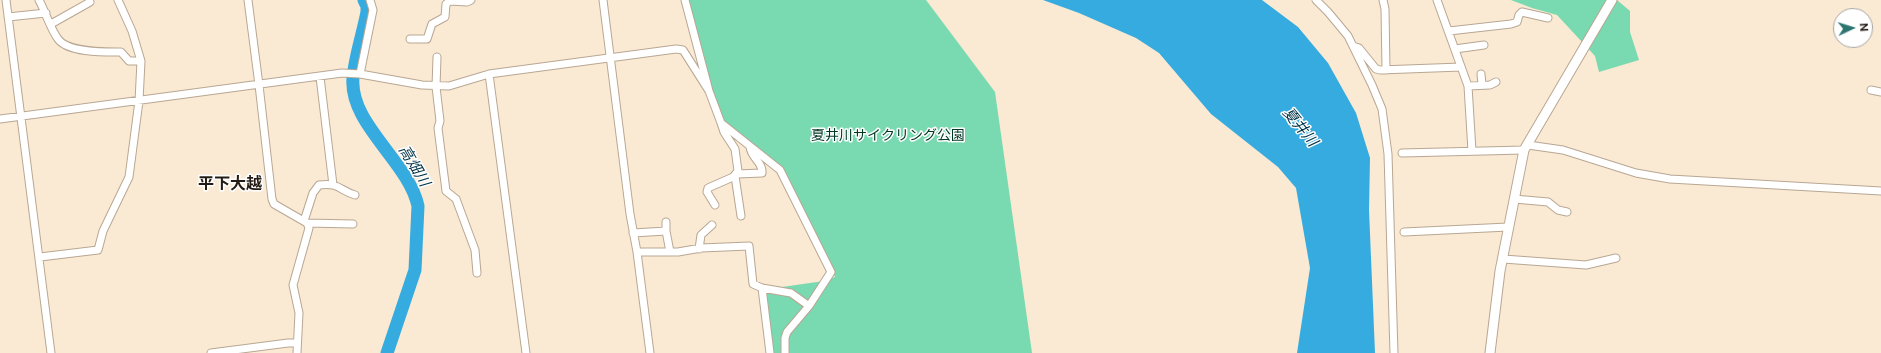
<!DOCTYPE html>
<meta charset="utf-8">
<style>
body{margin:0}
#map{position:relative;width:1881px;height:353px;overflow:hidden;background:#fae9d3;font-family:"Public Sans",sans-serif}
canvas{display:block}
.north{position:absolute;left:1833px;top:8px;width:40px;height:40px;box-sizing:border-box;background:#fff;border:1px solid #a6a4a1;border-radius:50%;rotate:86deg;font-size:11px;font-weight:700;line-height:16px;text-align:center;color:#211b13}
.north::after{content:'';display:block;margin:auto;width:14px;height:18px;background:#2c7571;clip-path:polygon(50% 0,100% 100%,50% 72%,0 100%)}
</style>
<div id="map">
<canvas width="1881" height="353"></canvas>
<div class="north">N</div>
</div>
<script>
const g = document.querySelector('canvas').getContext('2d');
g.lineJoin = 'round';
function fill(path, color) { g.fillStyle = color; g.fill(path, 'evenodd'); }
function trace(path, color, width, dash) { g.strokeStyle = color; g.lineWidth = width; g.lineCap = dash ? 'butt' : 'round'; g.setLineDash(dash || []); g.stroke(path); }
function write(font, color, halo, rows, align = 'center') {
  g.font = font + ' "Public Sans","Noto Sans JP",sans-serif'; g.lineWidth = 3; g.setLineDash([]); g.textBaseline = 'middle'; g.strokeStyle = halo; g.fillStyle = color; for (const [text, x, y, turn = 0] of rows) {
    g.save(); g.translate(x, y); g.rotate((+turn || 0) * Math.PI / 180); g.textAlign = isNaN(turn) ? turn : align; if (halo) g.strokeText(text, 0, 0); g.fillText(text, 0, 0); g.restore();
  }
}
fill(new Path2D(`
 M683 0H926L995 92 1032 353H772L764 285 782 287 824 281 835 277 784 176 721 125Z
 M1511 0H1617L1630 11V32L1639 60 1599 72 1595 56 1557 15 1532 8Z`), '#79d9b0');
fill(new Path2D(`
 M1043 0H1262L1298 27 1328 63 1356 113 1370 158 1369 210 1375 353H1297L1310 268 1296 188 1278 167 1211 114 1159 53 1136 38 1079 13Z`), '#36abdf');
trace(new Path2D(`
 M364 0 367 6V12C363 33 355 56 353 78 349 124 409 162 418 206L415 270 387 353`), '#36abdf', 13);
const minor = new Path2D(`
 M6 0 51 353
 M39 0C46 13 50 28 58 39 68 53 106 52 121 52L129 61H141
 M248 0 259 85 272 199 274 204 307 223 309 228 293 285 299 313 297 353
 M603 0 630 214 637 252H678L701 248 749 246 753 284 762 288 791 293 809 306
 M685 0 709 91 721 123 780 170 831 272 809 306 787 332 785 338V353
 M1316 0 1328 12 1348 36 1372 85 1382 109 1388 154 1394 353
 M1383 0 1385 9 1386 70
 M1437 0 1468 86 1472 151
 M8 17 46 13
 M51 24 90 2
 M1449 31 1511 24 1517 22 1519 15 1522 12 1548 18
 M410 39H427L432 24 445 17 446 4 450 1 467 2 471 0
 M1353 46 1359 48 1376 69 1380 70 1461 67
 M1455 49 1484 45
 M437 57 436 87 440 121 438 128 446 191 456 199 475 250 477 273
 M360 74 373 10 370 0
 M489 74 526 353
 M1481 74 1482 85
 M320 77 333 185
 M1468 86 1490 85 1496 82
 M1871 90 1881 92
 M0 119 342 73 360 74 422 85 449 86 489 74 676 49 683 50 709 91
 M1528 145 1563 150 1636 173 1670 179 1881 191
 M1402 153 1524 150
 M737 174 762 173C763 162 751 158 750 147
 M735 176 741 216
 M1514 199 1548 202 1558 210 1567 212
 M715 205 707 192 708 188 733 177 738 171 735 149 724 132 721 123
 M304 221 313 193 319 185C339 182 340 191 355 195
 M666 222V231L670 252
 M307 223 353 224
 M1404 232 1508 227
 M633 233 666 231
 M699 249 701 235 712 225
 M637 252 650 353
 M40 257 98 250 103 231 129 177 139 101 141 61 132 31 118 0
 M1503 259 1586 265 1616 258
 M762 288 770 353
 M211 353 288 343H297`);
const tertiary = new Path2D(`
 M1490 353 1500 271 1524 150 1612 0`);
trace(minor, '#b8a793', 9);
trace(tertiary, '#b8a793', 11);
trace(minor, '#fff', 7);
trace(tertiary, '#fff', 9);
write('14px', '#003624', '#fff', [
 ["夏井川サイクリング公園",888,136]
]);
write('italic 15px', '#003247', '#fff', [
 ["夏井川",1300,127,51],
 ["高畑川",414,166,59]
]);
write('bold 16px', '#211b13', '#fff', [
 ["平下大越",230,184]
]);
</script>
